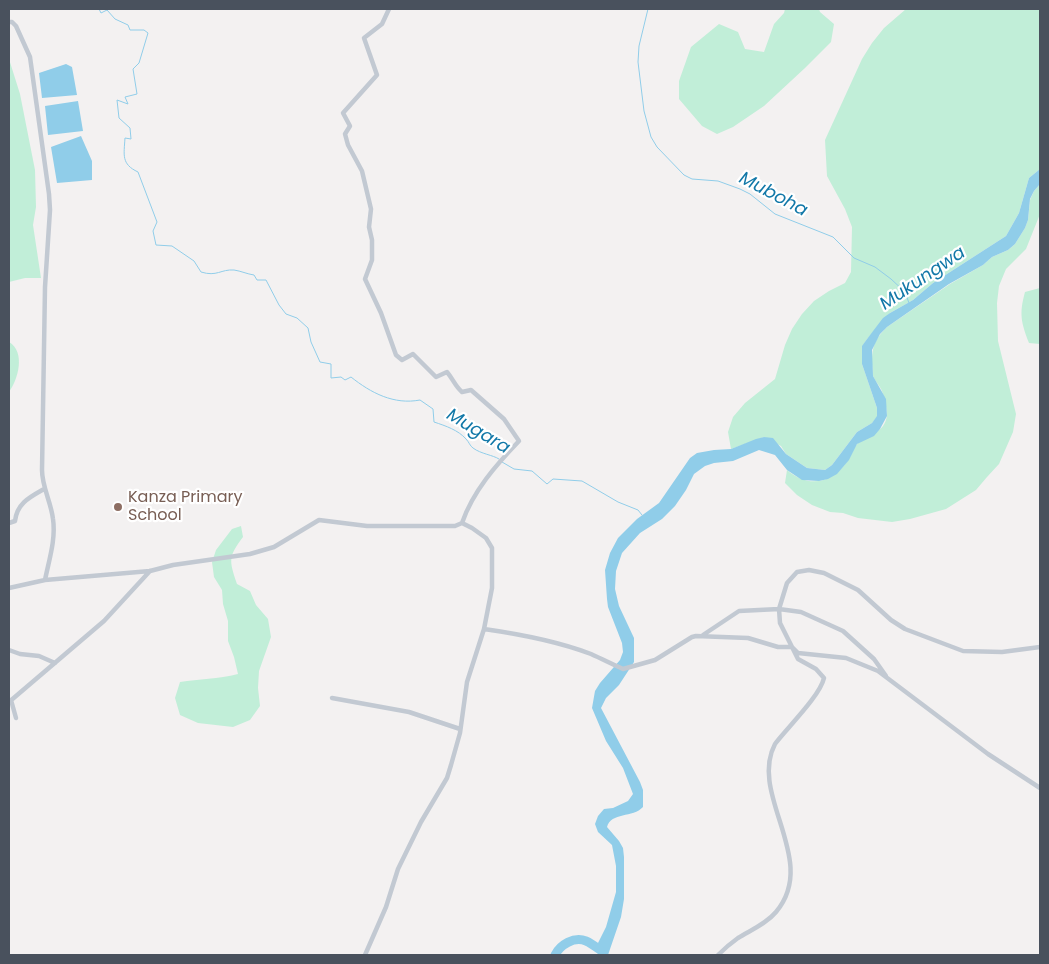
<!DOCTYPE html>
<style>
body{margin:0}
#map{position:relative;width:1049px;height:964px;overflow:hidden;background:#f3f1f1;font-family:Poppins,sans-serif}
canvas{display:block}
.frame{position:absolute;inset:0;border:10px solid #49515d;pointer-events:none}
</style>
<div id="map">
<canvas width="1049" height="964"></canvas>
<div class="frame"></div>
</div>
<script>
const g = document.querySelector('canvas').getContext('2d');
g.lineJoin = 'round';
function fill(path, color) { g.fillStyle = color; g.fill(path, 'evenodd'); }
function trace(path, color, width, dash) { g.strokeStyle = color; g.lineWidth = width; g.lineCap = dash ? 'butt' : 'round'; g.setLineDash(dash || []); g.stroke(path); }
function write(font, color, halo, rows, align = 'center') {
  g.font = font + ' Poppins,sans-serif'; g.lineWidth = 4.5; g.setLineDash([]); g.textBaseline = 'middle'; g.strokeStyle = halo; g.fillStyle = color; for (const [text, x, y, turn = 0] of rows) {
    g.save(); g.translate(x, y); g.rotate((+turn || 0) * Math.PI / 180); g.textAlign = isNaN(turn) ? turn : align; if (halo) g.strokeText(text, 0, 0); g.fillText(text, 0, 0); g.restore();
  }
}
fill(new Path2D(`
 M785 9H819L820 12 834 24 831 42 805 68 764 106 733 127 717 134 702 126 679 99V81L691 47 719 24 738 32 745 49 764 52 774 24 784 13Z
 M906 9H1040V169L1029 178 1019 213 1006 236 933 283 913 300 890 313 867 339 862 347V364L877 408V417L872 423 857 432 832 465 825 470 807 468 786 454 781 446 764 437 731 449 728 432 733 417 745 403 775 379 785 345 792 329 802 314 814 301 829 291 845 283 851 272 852 227 845 209 827 176 825 140 862 59 872 43 884 28Z
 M9 59 20 94 35 170 36 207 33 225 41 278H25L9 282Z
 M1040 184V214L1026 249 1006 269 999 286 997 303 998 341 1016 414 1013 432 999 464 987 477 976 490 946 509 910 519 892 522 858 518 843 513 830 512 812 505 797 495 785 483 787 470C809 489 833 483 848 460 852 455 853 448 858 443 867 434 885 434 887 415 887 409 884 395 881 389 879 385 875 381 873 376 872 373 873 368 872 365 872 347 874 340 887 327L950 284 983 265 992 257 1008 250 1015 244 1025 228 1028 220 1030 200 1034 191Z
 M1040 288V344L1029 343C1021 322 1019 314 1025 292Z
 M9 342C26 352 18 380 9 392Z
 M241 526 243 537C228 557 229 560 237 584L250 591 256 605 268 619 271 637 259 671 258 688 260 706 250 720 233 727 198 723 180 715 175 698 180 682C199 679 218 679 238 674L234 657 228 641V621L223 604 222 590 214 577 212 562 216 550 232 529Z`), '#c1eed8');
fill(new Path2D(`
 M66 64 72 67 77 95 42 98 39 73Z
 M78 101 83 131 48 135 45 106Z
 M81 136 92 161V180L57 183 51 147Z
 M1040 169V184L1034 191 1030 199 1028 220 1025 228 1015 244 1008 250 992 257 983 265 949 284 887 327 880 334 872 350 873 376 886 399 887 416 880 429 874 436 857 444 849 460 837 474 828 479 819 481 802 480 787 470 775 455 759 450 733 461 714 463 705 466 694 474 686 490 675 506 662 519 640 533 622 553 616 571 615 589 619 606 634 638V662L619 685 606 698 601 708 640 782 643 790V807C633 818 611 812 607 827L619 841 623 848 624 857V899L621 917 608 955H600L598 943 606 927 616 892V866L612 845 598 832 595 824 598 816 604 809 613 808 628 801 633 794 623 768 606 741 592 708 595 691 600 683 620 660 623 652 622 643 608 607 607 599 605 570 610 553 618 538 637 519 659 503 690 458 697 453 714 450 731 449 756 439 764 437 773 438 786 454 807 468 825 470 832 465 857 432 872 423 877 416V408L862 364V346L867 339 883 318 890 313 913 300 933 283 1006 236 1019 213 1029 178Z`), '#90cde9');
trace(new Path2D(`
 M99 9 101 13 107 10 115 19 128 25 130 30H144L148 33 139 63 133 69 137 94 125 97 128 104 117 100 119 118 130 128 131 139 125 138C124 155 121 164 138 172L157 222 153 231 156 245 172 246 194 261 201 272C217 277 221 269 234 270 241 271 247 274 254 275L257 280H266L279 305 286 314 297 318 308 328 311 342 320 362 331 364V378L341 377 345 380 351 377C371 393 394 405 420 400L433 409 434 422C446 426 458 430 466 439 469 442 470 446 473 448 481 454 493 455 499 459
 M648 9 639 46 638 62 644 111 651 137 657 147 684 175 692 179 718 181 740 189 750 194 775 214 833 237 854 258 875 267 891 279 905 292 909 303
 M502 462 514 469 532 471 547 484 553 479 582 481 618 502 638 510 642 515`), '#90cde9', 1);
trace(new Path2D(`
 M555 955C560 945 574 936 586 941 591 943 596 947 600 950`), '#90cde9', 9);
trace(new Path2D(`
 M9 22H12L16 26 30 57 49 194 50 210 45 287 42 470C42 487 51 502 53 519 56 539 49 560 45 580
 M9 523 15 521C17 503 30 497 44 489
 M9 588 45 580 150 571 173 565 250 554 274 547 319 520 367 526H455L462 523
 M484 629C519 634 557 641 591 654 602 659 612 664 623 669L655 660 692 637 696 636 748 638 778 647H792L798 653 846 658 878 671 988 754 1040 788
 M703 635 739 611 779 609 801 612 843 631 874 659 886 676
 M9 650 20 654 39 656 55 663
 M332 698 409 712 460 729
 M11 700 16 718
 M9 702 104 621 150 571
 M365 955 386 907 398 869 421 822 447 778 451 765 460 733 467 682 484 629 492 588V548L486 538 472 528 462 523C473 491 496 465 519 441L504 419 471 390 462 392C455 386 453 379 447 372L436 377 413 354 402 360 396 355 381 313 365 279 372 260V240L369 227 371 209 362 171 348 145 345 134 350 126 343 113 377 75 364 38 382 24 389 9
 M718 955C724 949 731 943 738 938 751 930 766 924 776 912 820 860 748 795 775 744 787 728 820 696 824 678L816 669 798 659 780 623 779 609 787 583 797 572 809 570 824 573 858 590 891 620 905 629 963 651 1002 652 1040 647`), '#c2c9d2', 4.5);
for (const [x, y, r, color] of [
 [118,507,5,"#8d6e63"]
]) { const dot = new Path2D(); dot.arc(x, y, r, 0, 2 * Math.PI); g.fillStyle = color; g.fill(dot); trace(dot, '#fff', 2); }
write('16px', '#785e54', '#fff', [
 ["Kanza Primary",128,498],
 ["School",128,516]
], 'left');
write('italic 18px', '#1278a8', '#fff', [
 ["Muboha",773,195,28],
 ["Mukungwa",923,279,-34],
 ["Mugara",478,432,31]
]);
</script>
